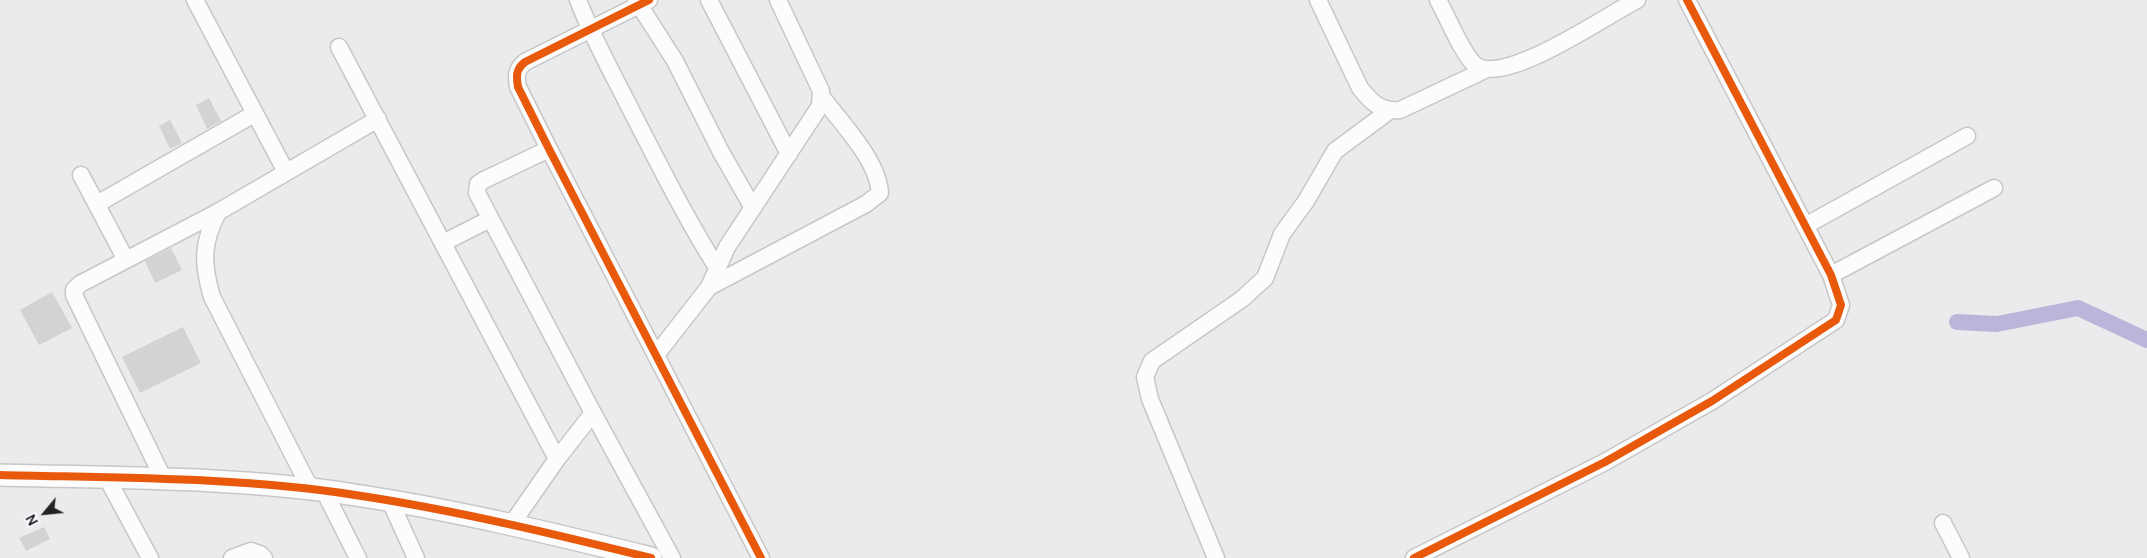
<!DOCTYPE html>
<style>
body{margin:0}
#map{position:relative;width:2147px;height:558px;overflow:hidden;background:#ebebed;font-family:Manrope,sans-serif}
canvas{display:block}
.north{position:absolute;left:20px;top:488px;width:50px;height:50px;-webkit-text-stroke:4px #f8f7fb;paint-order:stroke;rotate:242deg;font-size:14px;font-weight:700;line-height:20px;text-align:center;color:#222223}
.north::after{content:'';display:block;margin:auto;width:18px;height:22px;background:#222223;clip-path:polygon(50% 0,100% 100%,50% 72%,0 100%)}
</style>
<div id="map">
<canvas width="2147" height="558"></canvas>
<div class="north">N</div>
</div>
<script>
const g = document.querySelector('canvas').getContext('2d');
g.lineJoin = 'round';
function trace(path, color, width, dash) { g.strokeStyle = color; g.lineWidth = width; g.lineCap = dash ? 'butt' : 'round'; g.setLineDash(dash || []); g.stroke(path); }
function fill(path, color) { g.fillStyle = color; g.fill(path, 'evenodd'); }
trace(new Path2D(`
 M1957 322 1997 324 2078 308 2147 340`), '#b9b6da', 16);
fill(new Path2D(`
 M209 98 221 121 207 129 196 105Z
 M170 120 182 143 170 149 159 126Z
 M171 248 182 270 155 283 145 261Z
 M52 292 72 328 39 345 20 310Z
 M183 327 201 363 140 393 122 357Z
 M44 527 50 539 26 551 19 538Z`), '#d3d3d5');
const minor = new Path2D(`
 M195 0 286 172
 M578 0C593 39 614 76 633 114 660 166 686 219 718 269
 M636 0 675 61 721 152 753 208
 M649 0 525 62C516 69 516 76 518 87L549 149 761 558
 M709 0 789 154
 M1318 0 1360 88C1371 102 1381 112 1400 110L1487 69
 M1438 0C1447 16 1462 53 1474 64 1502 89 1608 14 1637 0
 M339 47 557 459
 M549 149 484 180 478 184 477 193 593 413 672 558
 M81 175 126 260
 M97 204 254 114
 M218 212C202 243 202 263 212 297L311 490
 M1805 226 1967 136
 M443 243 490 219
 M1831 275 1994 188
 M709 287 866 204 880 193C878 160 841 123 822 97
 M656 355 709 287 727 247 820 106 821 91 778 0
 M107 478 150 558
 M164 480 74 295V290L80 284 218 212 378 119
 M324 491 358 558
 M390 501 416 558
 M1943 523 1961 558
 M511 525 557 459 593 413
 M232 558 251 551 260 554 264 558
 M1216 558 1150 399 1145 377 1152 361 1242 299 1265 278 1282 234 1306 201 1335 151 1389 111
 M1414 558 1605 462 1712 401 1836 320 1841 305 1831 275 1687 0`);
const tertiary = new Path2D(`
 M0 475C116 478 240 477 355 495 455 510 554 534 651 558`);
trace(minor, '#c7c7c9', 19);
trace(tertiary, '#c7c7c9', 24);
trace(minor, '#fcfcfc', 16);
trace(tertiary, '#fcfcfc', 21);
trace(new Path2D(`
 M649 0 525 62C516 69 516 76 518 87L549 149 761 558
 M0 475C116 478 240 477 355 495 455 510 554 534 651 558
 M1414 558 1605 462 1712 401 1836 320 1841 305 1831 275 1687 0`), '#e8590c', 8);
</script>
